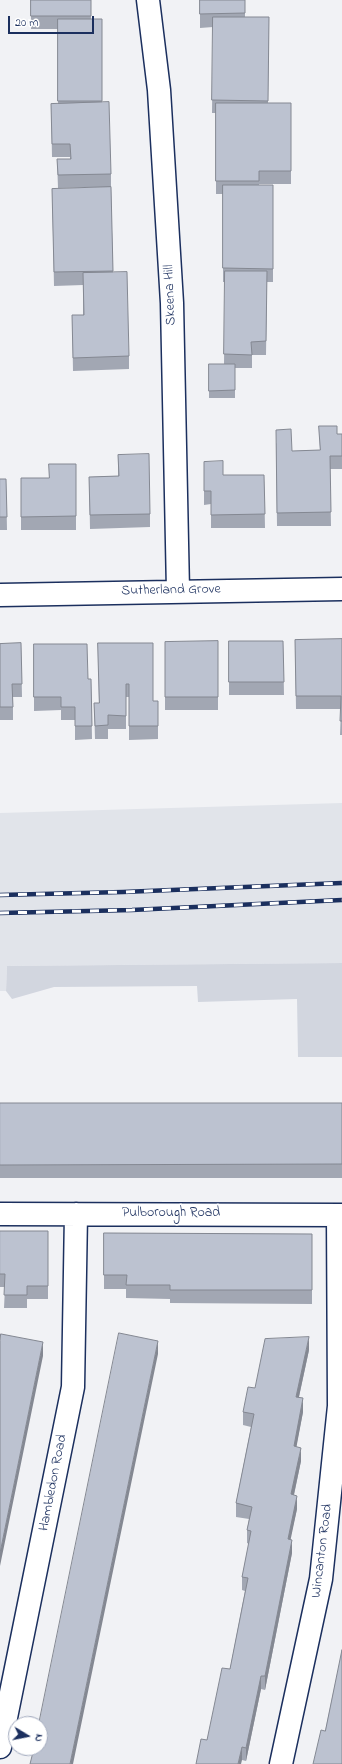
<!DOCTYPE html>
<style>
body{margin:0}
#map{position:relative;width:342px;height:1764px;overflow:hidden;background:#f1f2f5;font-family:"Indie Flower",sans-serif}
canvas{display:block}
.north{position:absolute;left:8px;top:1716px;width:40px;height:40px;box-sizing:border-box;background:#fff;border:1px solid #a4acbf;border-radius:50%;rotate:100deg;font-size:11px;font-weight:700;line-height:16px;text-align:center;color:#1b2f5e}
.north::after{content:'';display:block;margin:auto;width:14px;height:18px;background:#1b2f5e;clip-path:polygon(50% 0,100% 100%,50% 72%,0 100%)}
.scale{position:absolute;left:8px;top:16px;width:86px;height:18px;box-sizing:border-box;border:2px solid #1b2f5e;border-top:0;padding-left:5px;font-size:12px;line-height:14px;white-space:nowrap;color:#1b2f5e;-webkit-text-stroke:3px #fff;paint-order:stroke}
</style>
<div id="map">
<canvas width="342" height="1764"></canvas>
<div class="north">N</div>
<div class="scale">20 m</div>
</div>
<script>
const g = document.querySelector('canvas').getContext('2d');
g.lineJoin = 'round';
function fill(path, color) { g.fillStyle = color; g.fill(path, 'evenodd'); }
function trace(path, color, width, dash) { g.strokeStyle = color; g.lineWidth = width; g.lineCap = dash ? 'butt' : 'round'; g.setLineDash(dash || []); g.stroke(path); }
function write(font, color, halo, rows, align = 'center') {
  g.font = font + ' "Indie Flower",sans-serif'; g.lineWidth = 3; g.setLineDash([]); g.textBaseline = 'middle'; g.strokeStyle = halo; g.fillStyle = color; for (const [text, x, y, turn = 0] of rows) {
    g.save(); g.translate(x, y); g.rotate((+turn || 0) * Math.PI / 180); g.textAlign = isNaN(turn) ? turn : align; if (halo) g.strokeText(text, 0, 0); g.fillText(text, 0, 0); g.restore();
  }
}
fill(new Path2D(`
 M342 803V963L7 966 6 991H0V813Z`), '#e1e4ea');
fill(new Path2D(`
 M342 963V1057H298L297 999 198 1002 197 986 54 987 12 999 6 991 7 966Z`), '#d2d6df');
const minor = new Path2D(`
 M148 0 159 90 172 303 178 591
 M0 595 342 589
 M0 1214 342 1215
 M0 1747 73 1387 76 1214
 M281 1764 321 1579 339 1406 338 1215`);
trace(minor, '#1b2f5e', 25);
trace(minor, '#fff', 22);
const rail = new Path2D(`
 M0 895 123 892 342 883
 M0 913 132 910 342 900`);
trace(rail, '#1b2f5e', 4.5);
trace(rail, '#fff', 3, [9]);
fill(new Path2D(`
 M31 0H91V19H102V102L111 174V187L58 188 57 159H70V157H52L51 104H58V29H31Z
 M200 0H245V17H269L268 103H291V184H259V185H273V282H267L266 355H252V368H235V398H209V364H224L225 282H223V194H216V113H212L213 27 200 28Z
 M111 187 113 272 129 356V369L73 371 72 315H83V285L54 286 52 189Z
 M319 426 337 434H342V469H330L331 526H277L276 443 292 451 320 450Z
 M118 455 150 514V527L90 529 89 477 118 476Z
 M204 462 223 475H264L265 528H211V504L204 505Z
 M76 464V530H21V478H49Z
 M0 479H6L7 530H0Z
 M342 639V735H340L341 709H296L295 640Z
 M218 641V710H165V642Z
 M229 641H283L284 695H229Z
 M21 643 22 697H13V720H0V644Z
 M98 643 153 701H158V739L129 740V697H126V729H108V739H95L94 703H99Z
 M34 644 88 679H91L92 739 75 740V720H61V710L34 711Z
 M0 1103H342V1178H0Z
 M0 1231H48V1299H27V1308H4L5 1287H0Z
 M104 1233 312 1234V1304L170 1303V1299L126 1298V1289H104Z
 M309 1350 299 1397 303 1412 296 1447 301 1461 294 1495 297 1509 290 1539 292 1553 265 1690 261 1689 246 1761 242 1760 207 1740 230 1669 245 1591 242 1590V1577L249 1544 247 1543V1530L249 1519 236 1517V1503L251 1427 243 1425V1412L255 1388Z`), '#a2a7b3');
fill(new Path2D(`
 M309 1337V1350L296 1410V1397Z
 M158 1341V1354L73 1764H70Z
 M43 1342V1356L0 1566V1553Z
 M303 1398V1412L294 1460V1446Z
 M301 1448V1461L291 1508V1494Z
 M297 1496V1509L288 1552V1539Z
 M292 1540V1553L265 1690V1676Z
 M261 1676V1689L246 1761V1748Z
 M242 1747V1760L241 1764H238Z`), '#848892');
const building = new Path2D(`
 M31 0H91V16H31Z
 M200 0H245V13L200 14Z
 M213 17H269L268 101 212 100Z
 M58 19H102V101H58Z
 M109 102 111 174 58 175 57 159H71L70 144H52L51 104Z
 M216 103H291V171H259V181H216Z
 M223 185H273V269L223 268Z
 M111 187 113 271 54 272 52 189Z
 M225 271H267L266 341 251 342 252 355 224 354Z
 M127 272 129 356 73 358 72 315H84L83 273Z
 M209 364H235V390L209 391Z
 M319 426H337V434H342V456H330L331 512 277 513 276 430 291 429 292 451 320 450Z
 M149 454 150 514 90 515 89 477 119 476 118 455Z
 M223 461V475H264L265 514 211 515V491H204V462Z
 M49 464H76V516L21 517V478H49Z
 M0 479H6L7 517H0Z
 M342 639V721H340L341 696H296L295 640Z
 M218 641V697H165V642Z
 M229 641H283L284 682H229Z
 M21 643 22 684H12L13 707H0V644Z
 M98 643H153V701H158V726H129V684H126V716L108 715V725L95 726 94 703H99Z
 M34 644H87L88 679H91L92 726H75V707H61V697H34Z
 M0 1103H342V1164L0 1165Z
 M0 1231H48V1286H27V1295H4L5 1274H0Z
 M104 1233 312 1234V1290H170V1285H126L127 1275H104Z
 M119 1333 158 1341 70 1764H30L34 1748H40V1724H39Z
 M1 1334 43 1342 0 1553V1341Z
 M309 1337 296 1397 303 1398 294 1446 301 1448 291 1494 297 1496 288 1539 292 1540 265 1676H261L246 1748 242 1747 238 1764H196L201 1739 207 1740 222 1668 230 1669 248 1578 242 1577 251 1531 247 1530 252 1507 236 1503 254 1414 243 1412 248 1387 255 1388 265 1339Z
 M342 1650V1764H313L321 1730 325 1731Z`);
fill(building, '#bcc2d0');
trace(building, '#848892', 1);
write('14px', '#1b2f5e', '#fff', [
 ["Skeena Hill",171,295,-92],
 ["Sutherland Grove",171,591,-1],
 ["Pulborough Road",171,1214],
 ["Hambledon Road",54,1483,-79],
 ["Wincanton Road",323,1551,-83]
]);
</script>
